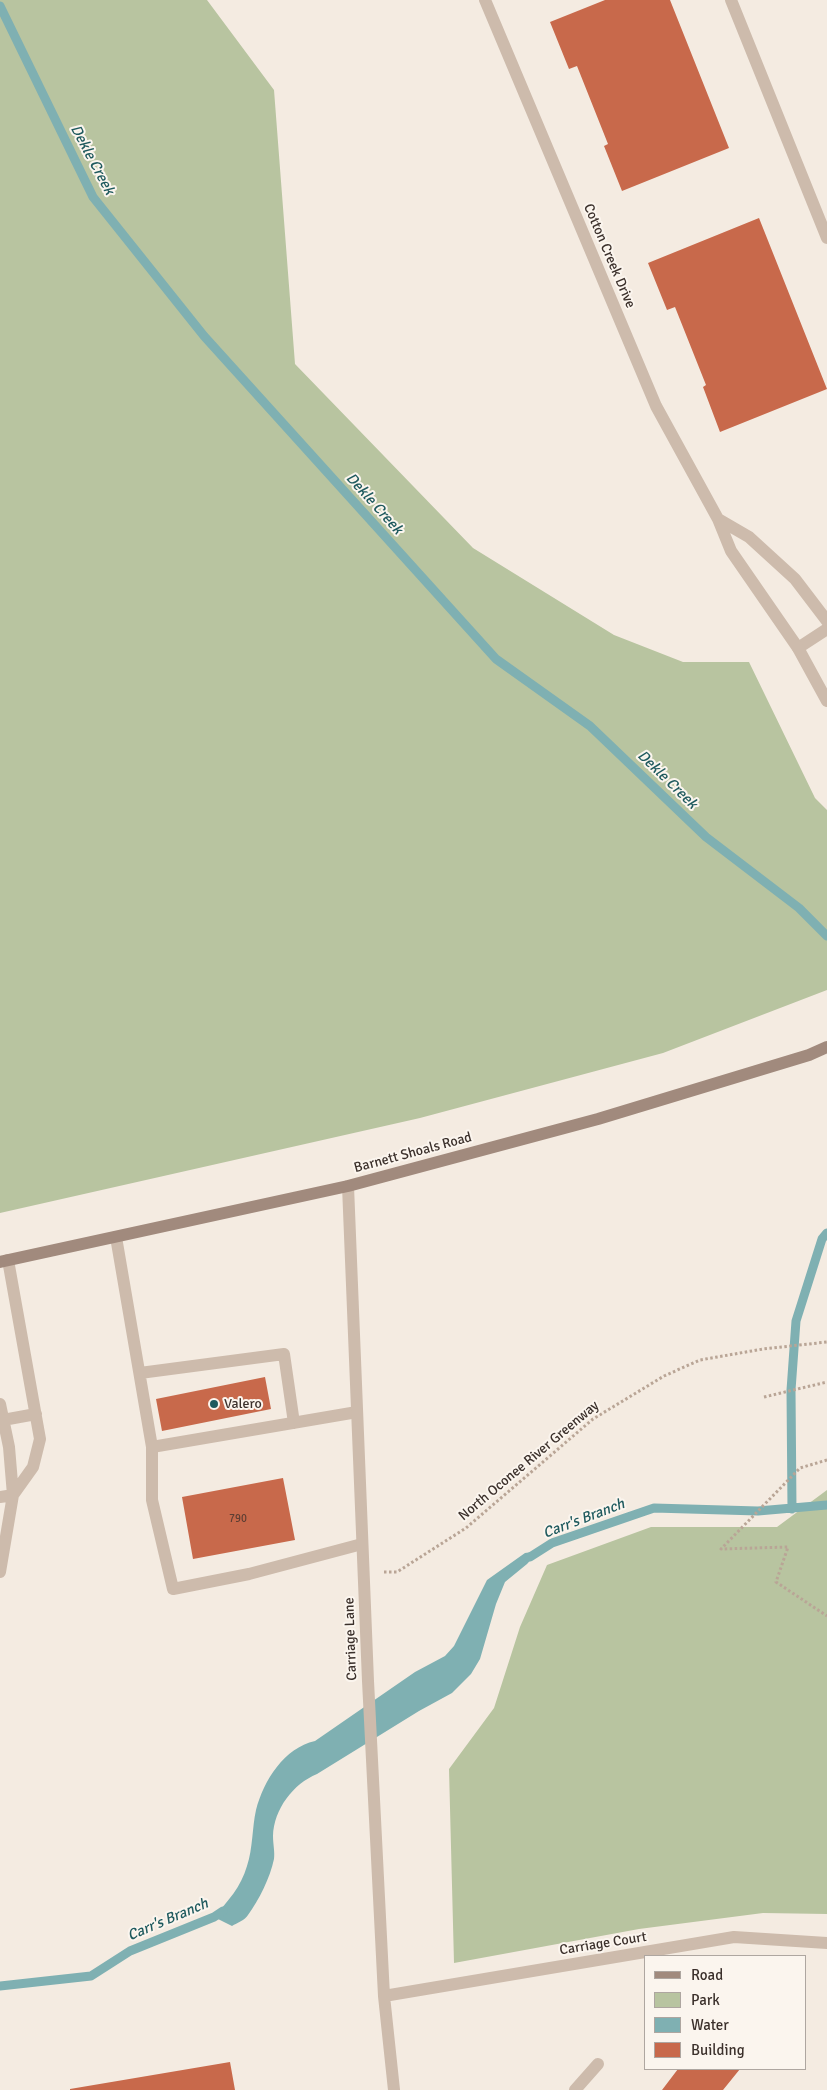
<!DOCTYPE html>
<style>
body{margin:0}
#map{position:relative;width:827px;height:2090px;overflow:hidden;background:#f4ebe1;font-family:Signika,sans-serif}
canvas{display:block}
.legend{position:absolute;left:644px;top:1955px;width:162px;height:115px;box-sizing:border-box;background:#fbf5ee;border:1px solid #aea6a0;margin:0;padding:6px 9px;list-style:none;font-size:15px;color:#3b302b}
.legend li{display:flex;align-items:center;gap:10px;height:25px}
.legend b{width:25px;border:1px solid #aea6a0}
</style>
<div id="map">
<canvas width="827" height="2090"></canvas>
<ul class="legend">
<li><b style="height:6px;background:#a18a7d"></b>Road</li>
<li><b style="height:14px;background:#b8c4a0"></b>Park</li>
<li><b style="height:14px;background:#7fb0b2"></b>Water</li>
<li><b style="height:14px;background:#c8694b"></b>Building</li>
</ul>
</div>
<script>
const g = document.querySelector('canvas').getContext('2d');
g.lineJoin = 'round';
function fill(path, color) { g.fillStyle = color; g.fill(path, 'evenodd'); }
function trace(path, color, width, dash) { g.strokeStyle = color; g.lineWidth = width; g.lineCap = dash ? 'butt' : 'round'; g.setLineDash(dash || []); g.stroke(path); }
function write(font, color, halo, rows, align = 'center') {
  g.font = font + ' Signika,sans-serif'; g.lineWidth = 4; g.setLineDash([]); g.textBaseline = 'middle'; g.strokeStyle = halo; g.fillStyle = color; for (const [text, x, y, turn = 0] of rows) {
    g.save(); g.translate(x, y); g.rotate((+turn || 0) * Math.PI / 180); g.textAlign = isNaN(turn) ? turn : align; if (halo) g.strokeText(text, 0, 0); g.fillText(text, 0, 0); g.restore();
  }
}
fill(new Path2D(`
 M0 0H207L274 90 295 364 473 548 614 635 683 662H749L815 798 827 810V990L663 1053 420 1118 0 1213Z
 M827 1490V1914L763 1913 639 1929 454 1963 449 1769 494 1708 520 1627 547 1565 651 1527H777Z`), '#b8c4a0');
fill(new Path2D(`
 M539 1551 527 1564 505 1582 496 1604 480 1659 471 1674 452 1693 419 1711 317 1774C293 1784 274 1809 273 1836 273 1844 275 1852 274 1859 270 1878 259 1900 248 1915 245 1920 237 1923 232 1926L214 1917C228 1901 241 1887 247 1866 253 1848 252 1828 256 1810 264 1780 284 1748 315 1741L415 1672 445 1656 454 1646 487 1580 525 1553Z`), '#7fb0b2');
trace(new Path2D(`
 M0 6 93 197 204 336 496 659 590 726 706 837 799 908 827 936
 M792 1509 791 1390 796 1321 822 1239 827 1233
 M530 1557 552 1543 654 1508 758 1511 827 1505
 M0 1986 91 1976 130 1951 214 1917 223 1911`), '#7fb0b2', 9);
fill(new Path2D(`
 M605 0H670L729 148 622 191 604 146 608 144 577 66 569 69 550 22Z
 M759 218 827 389 720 432 703 387 706 385 675 307 667 310 648 263Z
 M265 1377 271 1409 162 1431 156 1399Z
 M283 1478 295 1540 193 1559 182 1497Z
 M230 2062 235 2090H70V2089Z
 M678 2069H740L723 2090H662Z`), '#c8694b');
trace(new Path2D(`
 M764 1397 827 1382
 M827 1460 800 1468 721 1549 788 1547 776 1582 827 1616
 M384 1572H397L466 1528 593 1419 664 1376 700 1360 763 1349 827 1342`), '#b9a596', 3, [2.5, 2.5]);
trace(new Path2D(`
 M731 0 827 238
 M798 648 827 629
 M116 1237 152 1447 357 1412
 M140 1373 284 1354 294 1423
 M0 1404 9 1447 13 1495 0 1572
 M3 1420 36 1414
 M152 1447V1500L173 1589 249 1574 362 1544
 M0 1497 13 1495 33 1467 40 1439 8 1260
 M575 2090 598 2064`), '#cdbbac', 12);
trace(new Path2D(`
 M485 0 656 406 718 519 731 551 798 648 827 701
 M718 519 749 537 795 579 827 621
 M348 1186 368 1681 384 1996 394 2090
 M384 1996 734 1937 827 1943`), '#cdbbac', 12);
trace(new Path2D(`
 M0 1262 348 1186 598 1119 809 1055 827 1047`), '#a18a7d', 12);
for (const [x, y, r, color] of [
 [214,1404,5,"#1f5a5e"]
]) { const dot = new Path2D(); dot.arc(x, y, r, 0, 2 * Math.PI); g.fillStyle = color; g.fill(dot); trace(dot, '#fbf5ee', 2); }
write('11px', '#5e3e33', null, [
 ["790",238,1519]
]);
write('14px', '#3b302b', '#fbf5ee', [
 ["Cotton Creek Drive",609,256,67],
 ["Barnett Shoals Road",413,1153,-15],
 ["North Oconee River Greenway",529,1461,-40],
 ["Carriage Lane",351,1639,-92],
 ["Carriage Court",603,1944,-9]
]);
write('14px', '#3b302b', '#fbf5ee', [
 ["Valero",224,1404]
], 'left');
write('italic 15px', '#1f5a5e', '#fbf5ee', [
 ["Dekle Creek",92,160,62],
 ["Dekle Creek",374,504,48],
 ["Dekle Creek",667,780,44],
 ["Carr's Branch",584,1519,-21],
 ["Carr's Branch",168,1920,-23]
]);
</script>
